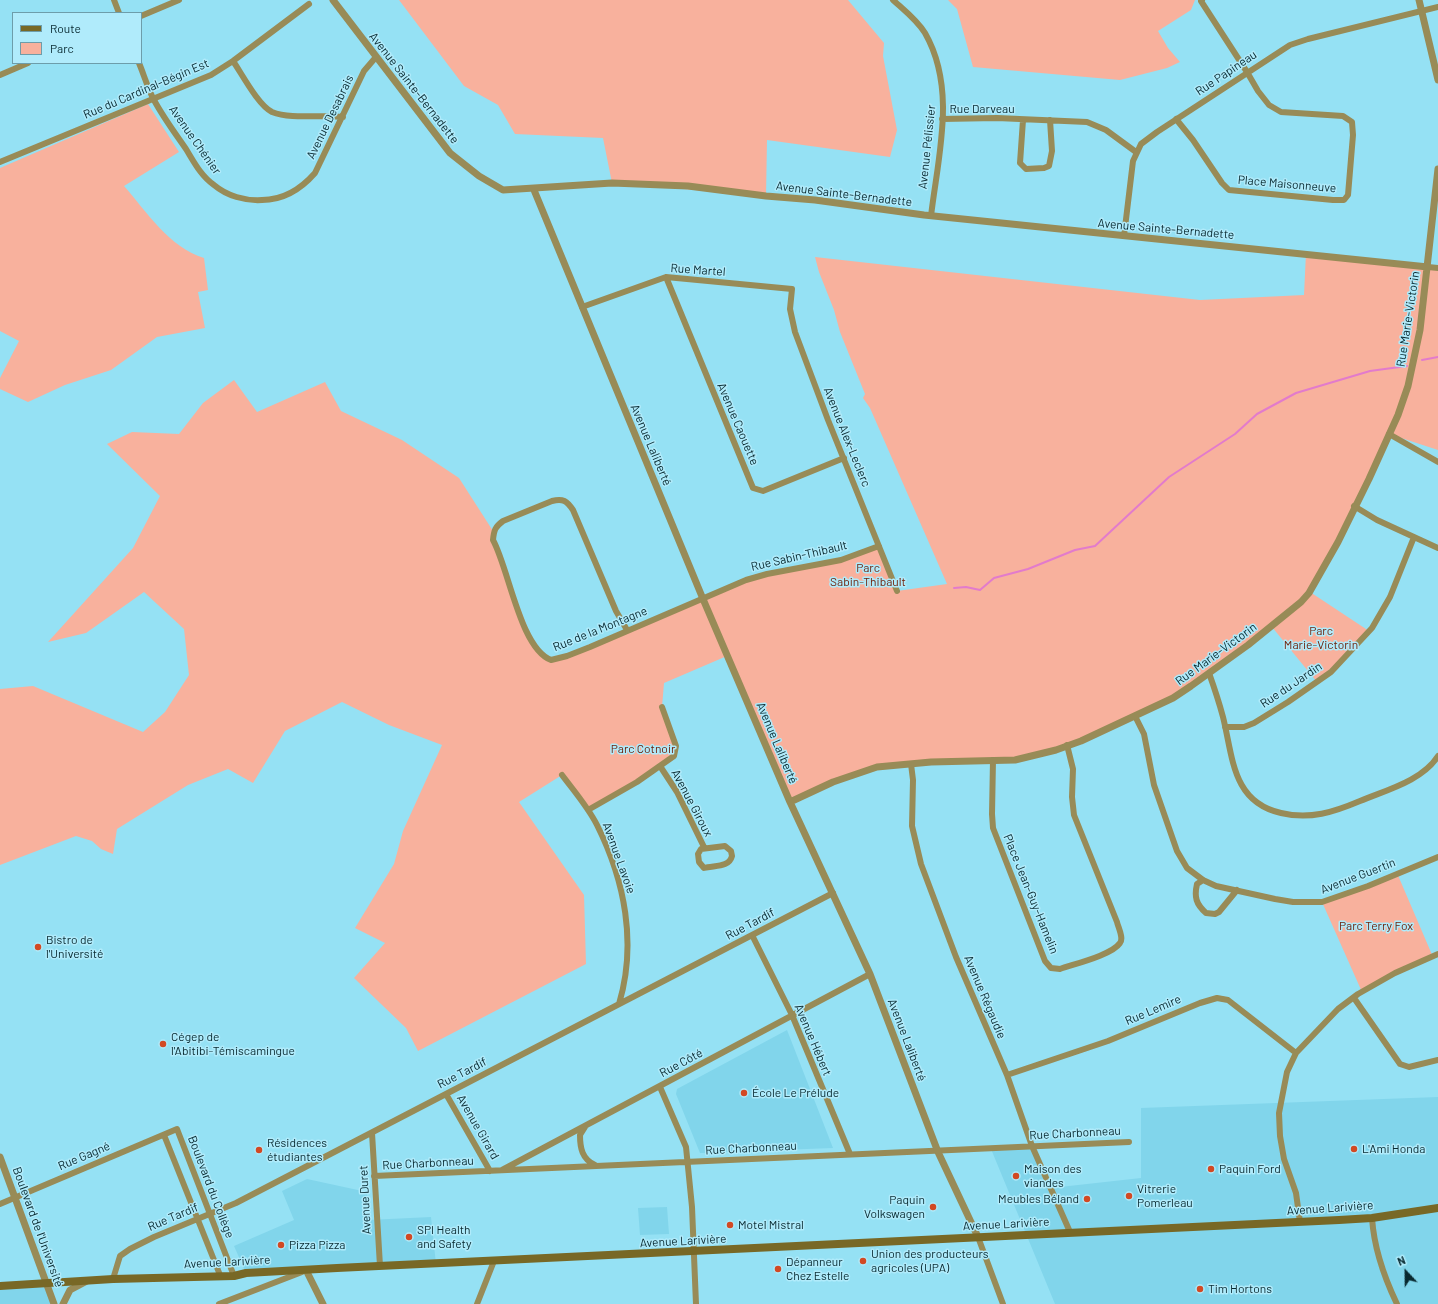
<!DOCTYPE html>
<meta charset="utf-8">
<style>
body{margin:0}
#map{position:relative;width:1438px;height:1304px;overflow:hidden;background:#95e1f4;font-family:Barlow,sans-serif}
canvas{display:block}
.legend{position:absolute;left:12px;top:12px;width:130px;height:52px;box-sizing:border-box;background:#b0ebfb;border:1px solid #6d9daa;margin:0;padding:5px 7px;list-style:none;font-size:12px;color:#082930}
.legend li{display:flex;align-items:center;gap:8px;height:20px}
.legend b{width:20px;border:1px solid #6d9daa}
.north{position:absolute;left:1386px;top:1252px;width:40px;height:40px;-webkit-text-stroke:3px #b0ebfb;paint-order:stroke;rotate:338deg;font-size:11px;font-weight:700;line-height:16px;text-align:center;color:#082930}
.north::after{content:'';display:block;margin:auto;width:14px;height:18px;background:#082930;clip-path:polygon(50% 0,100% 100%,50% 72%,0 100%)}
</style>
<div id="map">
<canvas width="1438" height="1304"></canvas>
<ul class="legend">
<li><b style="height:5px;background:#786826"></b>Route</li>
<li><b style="height:11px;background:#f8b19d"></b>Parc</li>
</ul>
<div class="north">N</div>
</div>
<script>
const g = document.querySelector('canvas').getContext('2d');
g.lineJoin = 'round';
function fill(path, color) { g.fillStyle = color; g.fill(path, 'evenodd'); }
function trace(path, color, width, dash) { g.strokeStyle = color; g.lineWidth = width; g.lineCap = dash ? 'butt' : 'round'; g.setLineDash(dash || []); g.stroke(path); }
function write(font, color, halo, rows, align = 'center') {
  g.font = font + ' Barlow,sans-serif'; g.lineWidth = 3; g.setLineDash([]); g.textBaseline = 'middle'; g.strokeStyle = halo; g.fillStyle = color; for (const [text, x, y, turn = 0] of rows) {
    g.save(); g.translate(x, y); g.rotate((+turn || 0) * Math.PI / 180); g.textAlign = isNaN(turn) ? turn : align; if (halo) g.strokeText(text, 0, 0); g.fillText(text, 0, 0); g.restore();
  }
}
fill(new Path2D(`
 M787 1030 833 1148 700 1153 676 1094 677 1089Z
 M1438 1097V1304H1055L991 1149 1032 1146 1051 1188 1141 1178V1108Z
 M307 1179 367 1192 368 1220 431 1217 436 1264 246 1273 234 1246 294 1220 282 1191Z
 M667 1207 669 1234 640 1235 638 1208Z
 M46 1283 54 1304H0V1286Z`), '#81d5eb');
fill(new Path2D(`
 M399 0H848L884 43 883 56 897 130 890 157 767 140 766 196 612 183 603 138 515 134 498 105 464 86Z
 M948 0H1195L1191 10 1158 31 1168 48 1180 62 1167 68 1120 80 973 67 957 9Z
 M148 104 179 152 124 186C146 211 170 248 204 258L208 290 198 292 205 328 157 337 111 370 65 385 28 402 0 389V378L19 341 0 331V168Z
 M1306 253 1438 268V450L1389 434 1310 592 1369 631 1317 682 1272 627 1191 686 1081 741 1015 760 877 767 790 802 727 656 664 683 662 707 676 746 674 756 588 810 562 775 519 802 584 895 586 964 418 1051 406 1028 354 978 385 943 355 928 394 864 403 831 442 745 389 725 342 702 285 731 253 783 228 769 188 785 117 829 113 854 101 849 92 841 76 836 0 865V689L33 686 143 732 165 712 189 675 184 629 144 592 86 633 48 642 133 548 160 496 107 444 132 432 179 434 203 403 234 380 257 412 325 382 341 411 402 440 459 478 493 531V540L534 644 552 660 746 580 819 565 879 546 897 591 947 584 870 408 863 398 865 394 840 332 834 310 819 272 815 257 1200 300 1304 295Z
 M1397 873 1433 957 1362 992 1322 902Z`), '#f8b19d');
trace(new Path2D(`
 M1422 360 1438 357
 M954 588 966 587 980 590 994 578 1028 569 1075 550 1095 546 1169 477 1235 434 1257 414 1296 393 1370 371 1407 366`), '#e27bcc', 2);
trace(new Path2D(`
 M114 0 119 13
 M893 0C904 10 917 20 925 33 957 89 938 156 931 216
 M141 16 179 0
 M233 61C242 74 258 105 272 112 292 120 322 114 343 117
 M139 63C144 75 148 89 154 100 163 117 175 133 186 149 194 162 201 176 214 185 227 196 245 201 262 200 284 200 301 189 315 173L364 71 376 57
 M0 75 28 63
 M942 119 997 118 1087 122 1106 130 1136 152
 M1176 119 1193 140 1222 183 1229 190 1333 200H1344L1348 195 1353 135 1352 122 1343 116 1281 112 1269 105 1258 91 1247 72 1201 1 1202 0
 M1023 120 1020 163 1026 169 1044 168 1049 166 1052 151 1050 120
 M0 162 211 75 233 61 309 4
 M1124 236 1133 161 1141 144 1157 132 1290 45 1308 39 1438 7
 M1428 267 1438 268
 M666 277 753 488 763 491 844 458
 M582 307 666 277 792 289 790 309 795 332 828 420 897 591
 M1389 434 1438 462
 M1354 506 1377 520 1438 548
 M627 630 616 611 573 510C567 501 563 498 552 501L503 521C495 527 494 530 493 540 509 569 520 648 551 660L567 656 590 647 746 580 767 574 841 560 879 546
 M1209 673C1214 687 1219 702 1223 717 1233 757 1232 802 1281 813 1310 820 1334 812 1360 801 1386 790 1422 781 1438 756
 M1135 716 1144 734 1154 785 1177 851 1187 868 1203 880 1216 886 1275 899 1293 902H1322L1368 886 1438 857
 M1225 727H1244L1254 723 1288 702 1331 672 1372 628 1390 597 1414 537
 M993 760 992 814 993 828 1045 961 1051 968 1060 969C1074 964 1112 955 1120 943 1124 938 1118 927 1117 922L1074 815 1072 797 1073 769 1067 745
 M911 764 913 780 912 826 921 864 956 957 1007 1075 1032 1146 1070 1232
 M660 766 677 792 704 847
 M562 775C574 791 588 807 597 825 625 881 637 944 619 1004
 M588 810 637 782 674 756 676 746 662 707
 M725 846 731 851 732 856C729 868 714 865 704 868L699 862 698 854 701 849Z
 M1203 880 1197 884C1194 897 1196 904 1206 913L1215 914 1219 912 1237 890
 M752 935 792 1015 850 1154
 M1354 998 1400 1064 1409 1067 1438 1060
 M1007 1075 1108 1041 1200 1003 1217 998 1228 1000 1296 1053
 M660 1087 686 1147 692 1207 696 1304
 M446 1094 490 1171
 M585 1127 580 1135C580 1148 582 1159 595 1165
 M372 1133 380 1266
 M164 1135 220 1275
 M502 1170 870 974
 M374 1176 1129 1142
 M0 1204 177 1129 234 1276
 M1372 1218C1374 1248 1384 1277 1397 1304
 M1300 1222 1296 1193 1284 1159 1280 1136 1279 1113 1287 1072 1296 1053 1338 1009 1358 994 1395 973 1438 954
 M978 1237 1003 1304
 M113 1279 120 1256 130 1249 154 1237 236 1203 833 893
 M219 1304 302 1272
 M477 1304 494 1261`), '#988b57', 6);
trace(new Path2D(`
 M333 0 450 153 479 176 503 190 612 183 688 186 766 196 815 200 924 215 1428 267
 M1419 0 1438 80
 M534 190 703 599 790 802 870 974 938 1152 978 1237
 M790 802 833 782 877 767 931 762 1015 760 1056 750 1081 741 1173 698 1191 686 1248 645 1301 602 1309 593 1338 542 1369 479 1398 415 1408 386 1420 330 1438 169
 M0 1157 54 1304
 M306 1270 323 1304
 M63 1304 70 1290 87 1281`), '#988b57', 7);
trace(new Path2D(`
 M0 1286 113 1279 234 1276 246 1273 337 1268 1339 1220 1372 1218 1438 1208`), '#786826', 8);
for (const [x, y, r, color] of [
 [38,947,4,"#d24923"],
 [163,1044,4,"#d24923"],
 [744,1093,4,"#d24923"],
 [1354,1149,4,"#d24923"],
 [259,1150,4,"#d24923"],
 [1211,1169,4,"#d24923"],
 [1016,1176,4,"#d24923"],
 [1129,1196,4,"#d24923"],
 [1087,1199,4,"#d24923"],
 [933,1207,4,"#d24923"],
 [730,1225,4,"#d24923"],
 [409,1237,4,"#d24923"],
 [281,1245,4,"#d24923"],
 [863,1261,4,"#d24923"],
 [778,1269,4,"#d24923"],
 [1200,1289,4,"#d24923"]
]) { const dot = new Path2D(); dot.arc(x, y, r, 0, 2 * Math.PI); g.fillStyle = color; g.fill(dot); trace(dot, '#b0ebfb', 1.5); }
write('12px', '#082930', '#b0ebfb', [
 ["Rue Papineau",1226,73,-34],
 ["Avenue Sainte-Bernadette",414,88,52],
 ["Rue du Cardinal-Bégin Est",146,89,-23],
 ["Rue Darveau",982,109],
 ["Avenue Desabrais",330,117,-64],
 ["Avenue Chénier",195,140,55],
 ["Avenue Pélissier",927,147,-84],
 ["Place Maisonneuve",1287,184,5],
 ["Avenue Sainte-Bernadette",844,194,7],
 ["Avenue Sainte-Bernadette",1166,229,5],
 ["Rue Martel",698,270,4],
 ["Rue Marie-Victorin",1408,319,-81],
 ["Avenue Caouette",738,424,67],
 ["Avenue Alex-Leclerc",847,437,68],
 ["Avenue Laliberté",651,445,67],
 ["Rue Sabin-Thibault",799,556,-13],
 ["Rue de la Montagne",600,629,-22],
 ["Rue Marie-Victorin",1216,654,-36],
 ["Rue du Jardin",1291,685,-34],
 ["Avenue Laliberté",777,743,67],
 ["Avenue Giroux",692,803,62],
 ["Avenue Lavoie",619,858,70],
 ["Avenue Guertin",1358,876,-21],
 ["Place Jean-Guy-Hamelin",1031,894,68],
 ["Rue Tardif",750,924,-28],
 ["Avenue Régaudie",985,997,67],
 ["Rue Lemire",1153,1010,-23],
 ["Avenue Hébert",813,1040,67],
 ["Avenue Laliberté",907,1040,69],
 ["Rue Côté",681,1063,-28],
 ["Rue Tardif",462,1073,-27],
 ["Avenue Girard",478,1127,60],
 ["Rue Charbonneau",1075,1133,-3],
 ["Rue Charbonneau",751,1148,-3],
 ["Rue Gagné",84,1156,-23],
 ["Rue Charbonneau",428,1163,-3],
 ["Boulevard du Collège",211,1187,69],
 ["Avenue Duret",365,1200,-93],
 ["Avenue Larivière",1330,1208,-4],
 ["Rue Tardif",173,1217,-23],
 ["Avenue Larivière",1006,1224,-3],
 ["Boulevard de l'Université",38,1227,70],
 ["Avenue Larivière",683,1241,-3],
 ["Avenue Larivière",227,1262,-3]
]);
write('12px', '#6f210b', '#b0ebfb', [
 ["Parc",868,568],
 ["Sabin-Thibault",868,582],
 ["Parc",1321,631],
 ["Marie-Victorin",1321,645],
 ["Parc Cotnoir",643,749],
 ["Parc Terry Fox",1376,926]
]);
write('12px', '#082930', '#b0ebfb', [
 ["Bistro de",46,940],
 ["l'Université",46,954],
 ["Cégep de",171,1037],
 ["l'Abitibi-Témiscamingue",171,1051],
 ["École Le Prélude",752,1093],
 ["Résidences",267,1143],
 ["étudiantes",267,1157],
 ["L'Ami Honda",1362,1149],
 ["Maison des",1024,1169],
 ["viandes",1024,1183],
 ["Paquin Ford",1219,1169],
 ["Vitrerie",1137,1189],
 ["Pomerleau",1137,1203],
 ["Meubles Béland",1079,1199,"right"],
 ["Paquin",925,1200,"right"],
 ["Volkswagen",925,1214,"right"],
 ["Motel Mistral",738,1225],
 ["SPI Health",417,1230],
 ["and Safety",417,1244],
 ["Pizza Pizza",289,1245],
 ["Union des producteurs",871,1254],
 ["agricoles (UPA)",871,1268],
 ["Dépanneur",786,1262],
 ["Chez Estelle",786,1276],
 ["Tim Hortons",1208,1289]
], 'left');
</script>
